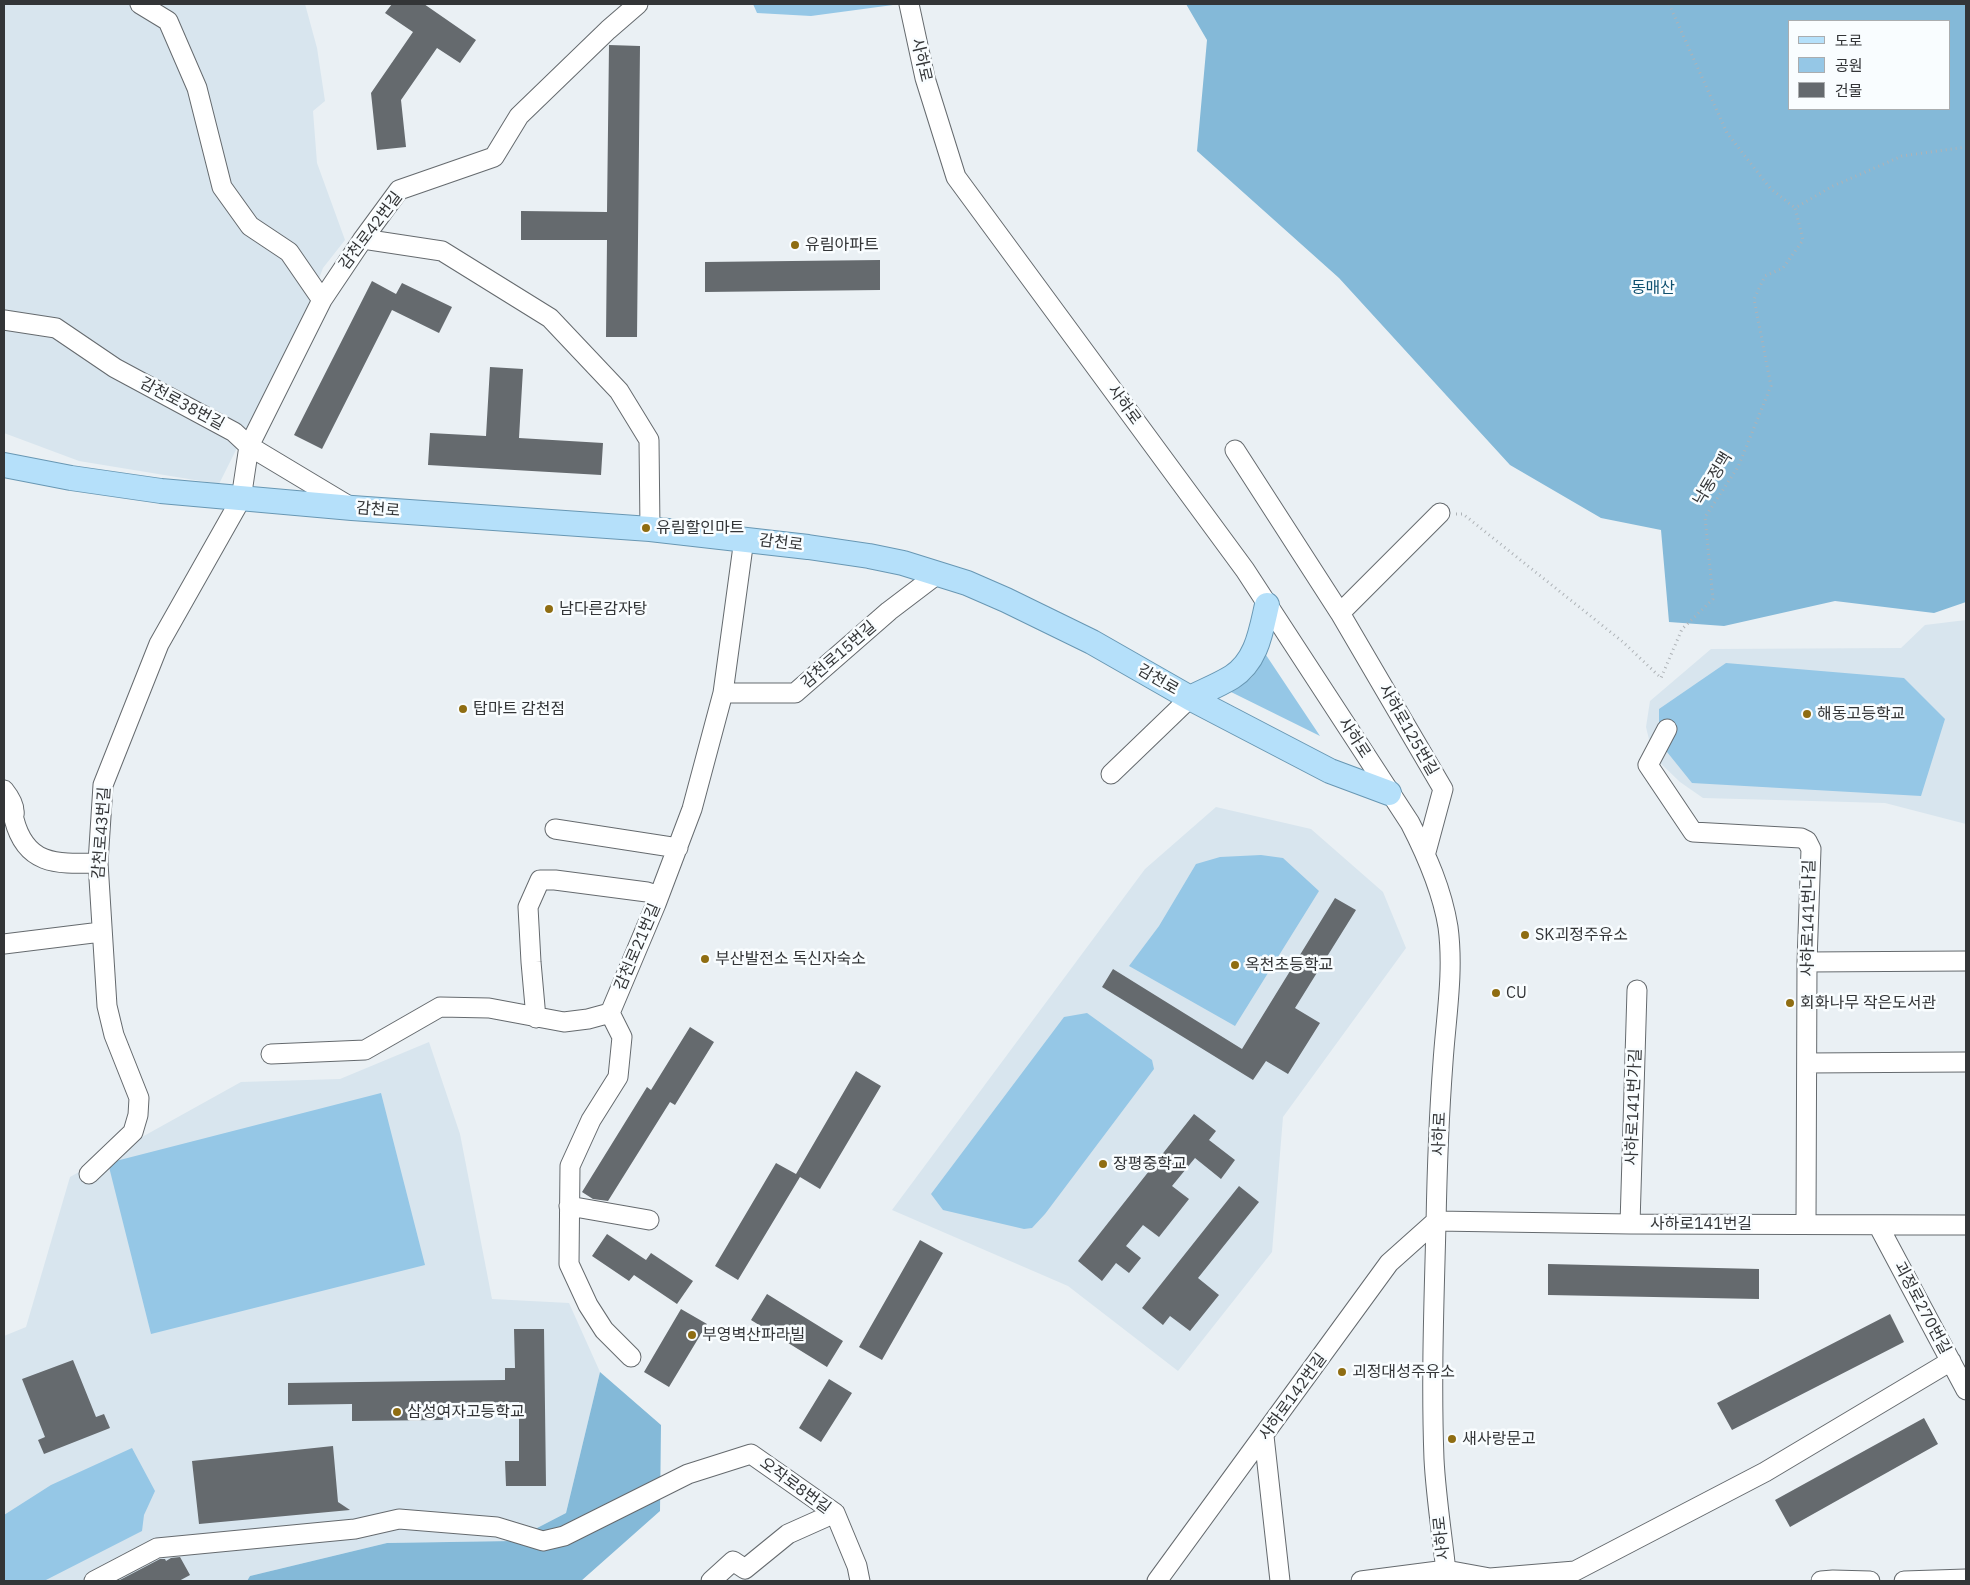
<!DOCTYPE html>
<meta charset="utf-8">
<style>
body{margin:0}
#map{position:relative;width:1970px;height:1585px;overflow:hidden;background:#eaf0f4;font-family:"IBM Plex Sans","Noto Sans KR",sans-serif}
canvas{display:block}
.frame{position:absolute;inset:0;border:5px solid #333537;pointer-events:none}
.legend{position:absolute;left:1788px;top:20px;width:162px;height:90px;box-sizing:border-box;background:#f9fdff;border:1px solid #aaadaf;margin:0;padding:6px 9px;list-style:none;font-size:15px;color:#333537}
.legend li{display:flex;align-items:center;gap:10px;height:25px}
.legend b{width:25px;border:1px solid #aaadaf}
</style>
<div id="map">
<canvas width="1970" height="1585"></canvas>
<div class="frame"></div>
<ul class="legend">
<li><b style="height:6px;background:#b5e0fa"></b>도로</li>
<li><b style="height:14px;background:#95c7e6"></b>공원</li>
<li><b style="height:14px;background:#656a6e"></b>건물</li>
</ul>
</div>
<script>
const g = document.querySelector('canvas').getContext('2d');
g.lineJoin = 'round';
function fill(path, color) { g.fillStyle = color; g.fill(path, 'evenodd'); }
function trace(path, color, width, dash) { g.strokeStyle = color; g.lineWidth = width; g.lineCap = dash ? 'butt' : 'round'; g.setLineDash(dash || []); g.stroke(path); }
function write(font, color, halo, rows, align = 'center') {
  g.font = font + ' "IBM Plex Sans","Noto Sans KR",sans-serif'; g.lineWidth = 5; g.setLineDash([]); g.textBaseline = 'middle'; g.strokeStyle = halo; g.fillStyle = color; for (const [text, x, y, turn = 0] of rows) {
    g.save(); g.translate(x, y); g.rotate((+turn || 0) * Math.PI / 180); g.textAlign = isNaN(turn) ? turn : align; if (halo) g.strokeText(text, 0, 0); g.fillText(text, 0, 0); g.restore();
  }
}
fill(new Path2D(`
 M4 4H305L317 48 325 101 313 111 317 163 345 240 323 268 310 302 219 484 79 461 4 433Z
 M1966 620V824L1885 803 1703 798 1680 782 1653 756 1646 727 1650 701 1711 649 1901 648 1925 625Z
 M1216 807 1311 829 1383 892 1406 948 1283 1117 1272 1252 1178 1371 1068 1286 892 1210 1145 869Z
 M429 1042 460 1134 492 1299 569 1303 600 1372 566 1513 512 1541 387 1543 250 1576 247 1581H4V1336L26 1327 70 1177 241 1082 340 1079Z`), '#d8e5ee');
fill(new Path2D(`
 M753 4H892L893 5 811 16 757 13Z
 M1264 652 1320 736 1229 691C1250 681 1258 676 1264 652Z
 M1726 663 1904 678 1945 719 1921 796 1692 783 1659 742V709Z
 M1261 855 1283 858 1319 891 1235 1026 1129 966 1159 926 1196 864 1220 857Z
 M1087 1013 1152 1060 1154 1069 1045 1214 1032 1228 1024 1229 943 1210 931 1194 1064 1017Z
 M381 1093 425 1265 151 1334 108 1163Z
 M132 1448 155 1491 144 1515 142 1531 44 1581H4V1515L51 1485Z`), '#95c7e6');
fill(new Path2D(`
 M1186 4H1966V602L1934 613 1835 601 1724 626 1669 622 1661 530 1601 518 1510 465 1339 278 1197 151 1207 40ZM1789 21H1949V109H1789Z
 M600 1372 661 1425 660 1511 581 1581H247L250 1576 387 1543 512 1541 566 1513Z`), '#84b9d8');
fill(new Path2D(`
 M392 4H424L476 40 460 63 437 48 401 100 406 147 377 150 371 93 413 32 385 13Z
 M609 45 640 46 637 337H606L607 240H521V211L607 212Z
 M880 260V290L705 292V262Z
 M372 281 396 294 402 283 452 307 439 333 392 310 322 449 294 435Z
 M490 367 523 369 519 438 603 443 601 475 428 465 430 433 486 436Z
 M1335 898 1356 910 1295 1008 1320 1023 1288 1074 1266 1061 1253 1080 1102 987 1113 969 1242 1049Z
 M690 1027 714 1042 675 1105 670 1102 608 1201 593 1199 582 1192 647 1087 651 1090Z
 M856 1071 881 1086 820 1189 800 1177 738 1280 715 1266 776 1163 796 1174Z
 M1194 1114 1216 1131 1209 1140 1235 1160 1221 1179 1195 1158 1172 1186 1189 1199 1159 1237 1143 1225 1126 1246 1141 1258 1129 1273 1116 1263 1102 1281 1078 1261Z
 M1239 1186 1259 1202 1198 1278 1219 1295 1190 1331 1170 1316 1163 1325 1142 1308Z
 M607 1234 646 1260 651 1253 693 1281 677 1304 634 1275 629 1281 592 1256Z
 M920 1240 943 1253 882 1360 859 1347Z
 M1548 1264 1759 1269V1299L1548 1295Z
 M767 1294 843 1341 827 1367 751 1320Z
 M681 1309 707 1324 669 1387 644 1372Z
 M1890 1314 1904 1342 1732 1430 1717 1403Z
 M514 1329H544L546 1486H506L505 1461H519V1402L442 1403 443 1420 352 1421V1404L288 1405V1383L505 1380V1368H515Z
 M73 1360 96 1417 104 1414 110 1428 44 1454 38 1440 45 1437 22 1379Z
 M829 1379 852 1393 821 1442 799 1428Z
 M1924 1418 1938 1444 1790 1527 1775 1500Z
 M333 1446 338 1502 350 1510 199 1524 192 1461Z
 M180 1557 190 1575 179 1581H118L160 1559H165L166 1561 171 1558Z`), '#656a6e');
const minor = new Path2D(`
 M140 4 168 21 197 88 222 187 250 226 289 252 322 300
 M909 4 925 78 956 177 1245 570 1410 823C1427 856 1442 890 1448 927 1454 972 1446 1017 1443 1062 1439 1115 1437 1170 1436 1224 1434 1302 1431 1380 1434 1459 1436 1499 1443 1540 1447 1581
 M363 239 442 251 550 318 619 391 649 440 650 529
 M4 320 56 328 115 368 234 432 249 446 349 506
 M1235 450 1340 613
 M723 693H795L889 611 939 573
 M1667 729 1648 765 1693 832 1801 838 1807 841 1811 849 1807 962 1806 1224
 M1111 774 1190 698
 M4 790C8 795 14 804 14 811 15 815 13 814 14 819 26 866 57 864 98 863
 M555 829 678 848
 M1426 852 1443 789 1340 613 1440 513
 M4 944 101 932
 M1807 962 1966 961
 M610 1013 622 1037 618 1077 591 1120 570 1166 569 1264 588 1305 604 1330 631 1357
 M536 1018 531 962 528 907 540 880H555L647 892 659 896
 M271 1054 365 1050 440 1007 489 1008 564 1022 588 1019 610 1013 656 904 692 809 723 693 744 539
 M1807 1063 1966 1062
 M89 1174 133 1132 138 1115 139 1098 114 1035 107 1006 98 863 103 785 159 644 241 499 249 446 322 300 363 239 399 190 494 157 519 116 608 30 638 4
 M569 1206 649 1220
 M1436 1221 1630 1224 1966 1225
 M1630 1224 1637 990
 M1878 1225 1966 1390
 M1264 1436 1280 1581
 M94 1581 157 1548 355 1529 399 1519 497 1527 543 1541 564 1536 688 1474 751 1454 835 1513 857 1566 860 1581
 M711 1581 733 1561 745 1569 788 1534 835 1513
 M1157 1581 1389 1263 1436 1221
 M1361 1581 1446 1570 1490 1578 1575 1571 1765 1472 1951 1361
 M1821 1581 1833 1580 1870 1581
 M1904 1581 1966 1579`);
const major = new Path2D(`
 M4 465 71 478 161 491 352 508 650 529 808 547 869 556 903 563 967 583 1006 600 1092 642 1190 698 1330 771 1389 793
 M1190 698C1204 691 1219 685 1232 677 1257 661 1261 631 1267 605`);
trace(minor, '#656a6e', 21);
trace(major, '#6897b3', 26);
trace(new Path2D(`
 M1669 4 1727 133 1770 188 1795 208
 M1456 514H1463L1623 642 1661 678 1682 629 1713 599 1705 517 1738 467 1771 386 1754 299 1765 276 1783 268 1803 240 1795 208 1833 186 1902 156 1966 147`), '#aeb3b7', 3, [1, 4]);
trace(minor, '#fff', 19);
trace(major, '#b5e0fa', 24);
for (const [x, y, r, color] of [
 [795,245,5,"#8f6d12"],
 [646,528,5,"#8f6d12"],
 [549,609,5,"#8f6d12"],
 [463,709,5,"#8f6d12"],
 [1807,714,5,"#8f6d12"],
 [1525,935,5,"#8f6d12"],
 [705,959,5,"#8f6d12"],
 [1235,965,5,"#8f6d12"],
 [1496,993,5,"#8f6d12"],
 [1790,1003,5,"#8f6d12"],
 [1103,1164,5,"#8f6d12"],
 [692,1335,5,"#8f6d12"],
 [1342,1372,5,"#8f6d12"],
 [397,1412,5,"#8f6d12"],
 [1452,1439,5,"#8f6d12"]
]) { const dot = new Path2D(); dot.arc(x, y, r, 0, 2 * Math.PI); g.fillStyle = color; g.fill(dot); trace(dot, '#f9fdff', 2); }
write('16px', '#333537', '#f9fdff', [
 ["사하로",921,60,77],
 ["감천로42번길",371,231,-53],
 ["감천로38번길",182,404,28],
 ["사하로",1124,405,54],
 ["낙동정맥",1713,479,-59],
 ["감천로",378,510,4],
 ["감천로",781,543,7],
 ["감천로15번길",839,655,-41],
 ["감천로",1158,680,30],
 ["사하로125번길",1408,730,60],
 ["사하로",1354,738,57],
 ["감천로43번길",102,833,-86],
 ["사하로141번나길",1809,918,-89],
 ["감천로21번길",638,947,-67],
 ["사하로141번가길",1634,1107,-88],
 ["사하로",1440,1134,-88],
 ["사하로141번길",1701,1224],
 ["괴정로270번길",1922,1308,62],
 ["사하로142번길",1293,1397,-54],
 ["오작로8번길",795,1486,36],
 ["사하로",1442,1538,-96]
]);
write('16px', '#333537', '#f9fdff', [
 ["유림아파트",805,245],
 ["유림할인마트",656,528],
 ["남다른감자탕",559,609],
 ["탑마트 감천점",473,709],
 ["해동고등학교",1817,714],
 ["SK괴정주유소",1535,935],
 ["부산발전소 독신자숙소",715,959],
 ["옥천초등학교",1245,965],
 ["CU",1506,993],
 ["회화나무 작은도서관",1800,1003],
 ["장평중학교",1113,1164],
 ["부영벽산파라빌",702,1335],
 ["괴정대성주유소",1352,1372],
 ["삼성여자고등학교",407,1412],
 ["새사랑문고",1462,1439]
], 'left');
write('16px', '#0f5170', '#f9fdff', [
 ["동매산",1653,288]
]);
</script>
